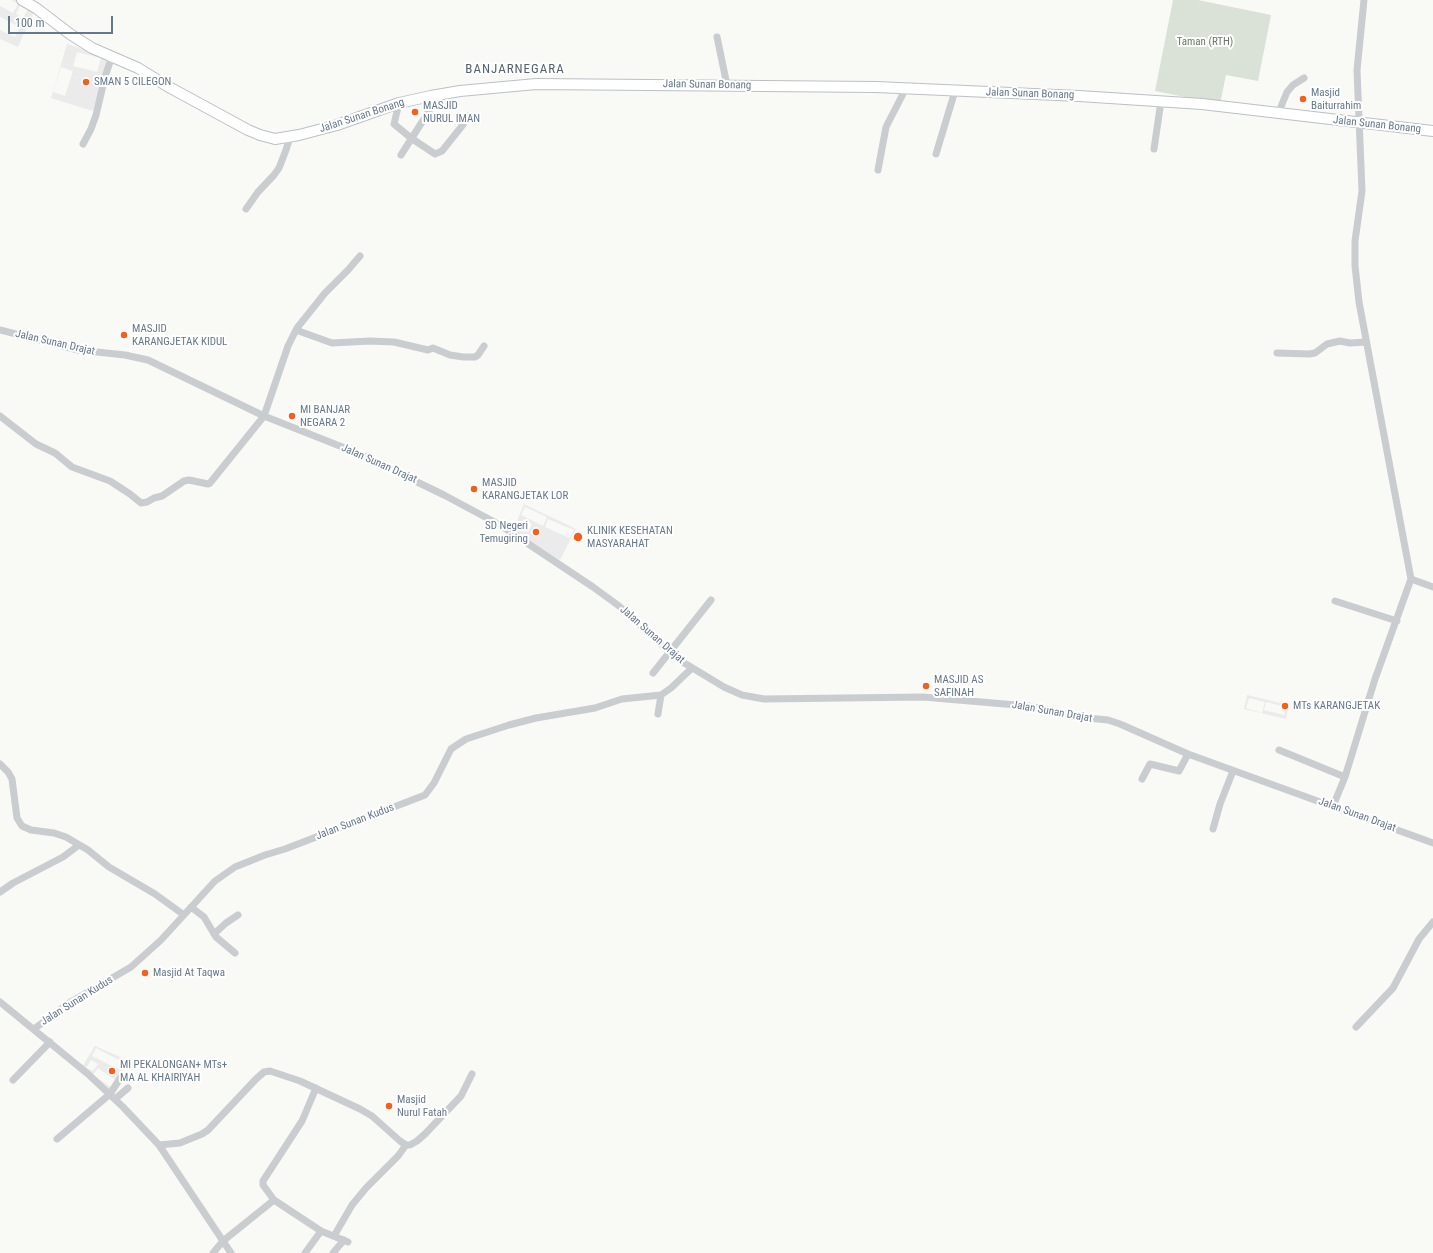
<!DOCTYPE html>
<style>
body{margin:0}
#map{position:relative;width:1433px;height:1253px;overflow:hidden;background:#f9f9f6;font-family:"Roboto Condensed",sans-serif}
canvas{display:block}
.scale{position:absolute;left:8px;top:16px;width:105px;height:18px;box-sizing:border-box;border:2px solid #65778a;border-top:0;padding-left:5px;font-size:12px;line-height:14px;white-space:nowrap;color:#65778a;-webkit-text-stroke:3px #fff;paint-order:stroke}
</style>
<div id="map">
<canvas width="1433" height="1253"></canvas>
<div class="scale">100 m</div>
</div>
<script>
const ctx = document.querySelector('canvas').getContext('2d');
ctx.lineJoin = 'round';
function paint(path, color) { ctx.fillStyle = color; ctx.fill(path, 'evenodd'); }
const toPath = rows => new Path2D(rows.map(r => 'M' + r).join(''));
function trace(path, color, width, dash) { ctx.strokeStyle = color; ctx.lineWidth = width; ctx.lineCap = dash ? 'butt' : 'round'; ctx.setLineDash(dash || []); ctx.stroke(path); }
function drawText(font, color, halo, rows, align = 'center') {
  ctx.font = font + ' "Roboto Condensed",sans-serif'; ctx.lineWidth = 4; ctx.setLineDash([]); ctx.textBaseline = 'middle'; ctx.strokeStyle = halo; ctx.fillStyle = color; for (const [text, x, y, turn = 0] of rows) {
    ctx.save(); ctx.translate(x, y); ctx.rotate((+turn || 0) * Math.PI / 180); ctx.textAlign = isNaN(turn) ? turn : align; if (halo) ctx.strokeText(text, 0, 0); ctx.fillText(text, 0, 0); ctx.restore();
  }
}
paint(toPath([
 [11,0,16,0,35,9,18,47,0,39,0,30,15,37,20,27,0,17,0,6,13,13,18,4],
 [20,5,28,9,23,18,16,14],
 [67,44,109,57,93,111,51,98],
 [77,52,101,58,97,72,73,66],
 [61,67,73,71,65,96,53,92],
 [524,504,576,529,560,560,515,533,520,523,517,521],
 [525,507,547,517,543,526,521,515],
 [524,519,532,524,529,530,521,526],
 [548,519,574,530,570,538,545,527],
 [1247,695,1289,705,1286,719,1244,709],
 [1249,698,1265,702,1262,713,1246,708],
 [1266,702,1286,707,1284,715,1264,710],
 [95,1046,127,1060,114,1094,82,1067],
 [96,1048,123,1062,120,1070,92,1056],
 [91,1060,98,1064,93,1071,86,1068],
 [98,1068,117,1081,112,1088,93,1075]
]), '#eaebea');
paint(toPath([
 [1173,0,1198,0,1271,15,1258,81,1226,75,1220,104,1155,91]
]), '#dae2d7');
const secondary = toPath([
 [22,0,36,8,70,34,92,48,138,68,167,86,248,130,260,135,275,139,299,135,337,125,399,103,431,96,460,91,536,84,876,87,1079,96,1202,104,1433,131]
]);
trace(secondary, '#bbc0c5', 12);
trace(toPath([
 [717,37,727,85],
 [399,103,394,124,411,138,435,154,442,151,462,126,468,116],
 [1278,114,1287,92,1293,85,1304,78],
 [83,144,91,129,96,115,105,77,112,56],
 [1154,149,1161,101],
 [936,154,955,91],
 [401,155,429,111,432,102,431,96],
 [878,170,886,127,906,88],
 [246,209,258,192,274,175,279,168,286,150,290,137],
 [0,330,78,350,125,355,148,360,264,416,355,452,444,495,500,525,593,587,619,606,676,658,724,687,742,695,764,699,923,697,1028,706,1078,717,1108,720,1120,724,1188,754,1433,843],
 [296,330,332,343,370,341,394,342,428,350,433,348,450,355,463,357,475,357,478,355,484,346],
 [1277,353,1309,354,1315,353,1327,344,1340,341,1350,343,1366,342],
 [0,416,36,444,55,453,72,467,110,481,130,494,141,503,147,502,154,498,162,496,184,481,189,480,208,484,210,483,264,416,288,346,297,328,325,293,348,270,360,256],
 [1411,579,1433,587],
 [1335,601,1397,621],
 [653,673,711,600],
 [658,714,661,695],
 [1279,750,1345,777],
 [0,764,8,772,12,779,17,818,22,826,31,830,54,833,66,837,88,850,109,867,155,894,184,915],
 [1142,779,1150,764,1179,771,1188,754],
 [1333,806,1345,777,1375,679,1411,579,1359,302,1355,266,1355,241,1362,191,1357,70,1364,0],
 [1213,829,1220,804,1233,771],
 [0,892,13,883,63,857,79,845],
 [191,907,204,917,216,937,235,953],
 [214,934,226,923,238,915],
 [0,1002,88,1074,123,1107,159,1145,231,1253],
 [1356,1027,1393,988,1419,939,1433,922],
 [34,1029,69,1003,131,967,161,940,215,881,235,867,265,855,285,849,425,795,434,783,451,749,466,739,509,725,536,718,595,708,622,699,661,695,671,688,692,668],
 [13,1080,50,1042],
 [115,1099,128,1088],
 [57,1139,110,1094,121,1077],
 [159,1145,180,1143,202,1134,208,1130,256,1079,264,1072,270,1071,300,1081,360,1109,372,1116,400,1141,406,1145,410,1145,417,1141,425,1134,461,1096,472,1074],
 [274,1200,263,1185,263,1181,302,1121,316,1088],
 [334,1236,352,1205,366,1188,398,1156,406,1145],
 [213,1253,223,1241,274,1200,321,1231,348,1242],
 [305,1253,321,1231],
 [333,1253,344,1240]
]), '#c9cdd0', 7);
trace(secondary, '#fff', 10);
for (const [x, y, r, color] of [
 [86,82,4,"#f4601c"],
 [1303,99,4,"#f4601c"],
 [415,112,4,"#f4601c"],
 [124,335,4,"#f4601c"],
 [292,416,4,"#f4601c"],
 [474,489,4,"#f4601c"],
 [536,532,4,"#f4601c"],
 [578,537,5,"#f4601c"],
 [926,686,4,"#f4601c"],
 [1285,706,4,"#f4601c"],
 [145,973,4,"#f4601c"],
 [112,1071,4,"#f4601c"],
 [389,1106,4,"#f4601c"]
]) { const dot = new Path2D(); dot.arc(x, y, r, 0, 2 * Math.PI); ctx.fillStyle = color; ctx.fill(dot); trace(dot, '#fff', 1.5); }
drawText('11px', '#647b61', '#fff', [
 ["Taman (RTH)",1205,42]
]);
drawText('11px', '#65778a', '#fff', [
 ["SMAN 5 CILEGON",94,82],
 ["Masjid",1311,93],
 ["Baiturrahim",1311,106],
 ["MASJID",423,106],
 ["NURUL IMAN",423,119],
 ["MASJID",132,329],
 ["KARANGJETAK KIDUL",132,342],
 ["MI BANJAR",300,410],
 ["NEGARA 2",300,423],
 ["MASJID",482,483],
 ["KARANGJETAK LOR",482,496],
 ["SD Negeri",528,526,"right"],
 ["Temugiring",528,539,"right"],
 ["KLINIK KESEHATAN",587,531],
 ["MASYARAHAT",587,544],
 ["MASJID AS",934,680],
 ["SAFINAH",934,693],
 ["MTs KARANGJETAK",1293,706],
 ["Masjid At Taqwa",153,973],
 ["MI PEKALONGAN+ MTs+",120,1065],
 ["MA AL KHAIRIYAH",120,1078],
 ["Masjid",397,1100],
 ["Nurul Fatah",397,1113]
], 'left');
drawText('11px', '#65778a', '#fff', [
 ["Jalan Sunan Bonang",707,85,1],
 ["Jalan Sunan Bonang",1030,94,2],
 ["Jalan Sunan Bonang",362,116,-18],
 ["Jalan Sunan Bonang",1377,125,6],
 ["Jalan Sunan Drajat",55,343,13],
 ["Jalan Sunan Drajat",379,464,24],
 ["Jalan Sunan Drajat",652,635,41],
 ["Jalan Sunan Drajat",1052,712,10],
 ["Jalan Sunan Drajat",1357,815,20],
 ["Jalan Sunan Kudus",355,822,-21],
 ["Jalan Sunan Kudus",77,1001,-32]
]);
ctx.letterSpacing = '1px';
drawText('13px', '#54616f', '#fff', [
 ["BANJARNEGARA",515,70]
]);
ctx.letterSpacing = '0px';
</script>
